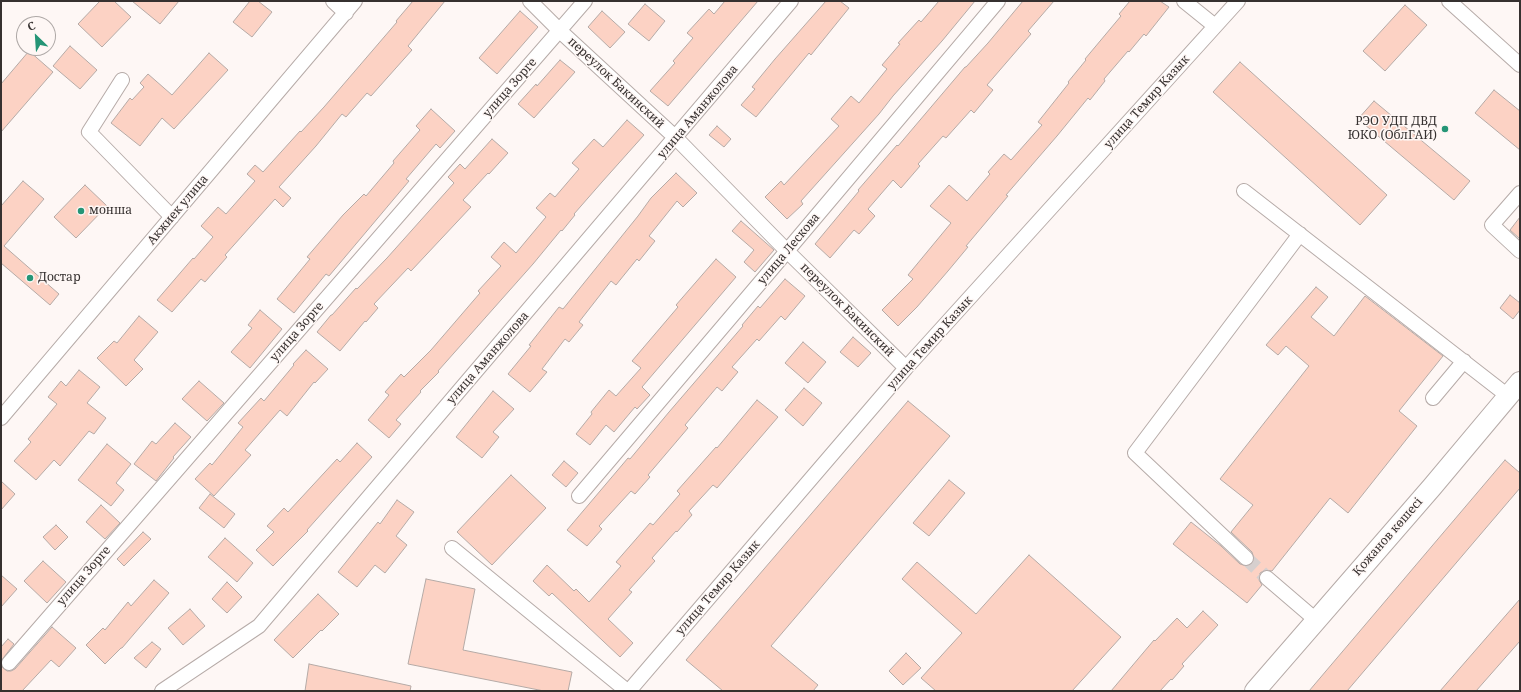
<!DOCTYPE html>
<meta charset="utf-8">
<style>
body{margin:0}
#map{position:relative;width:1521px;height:692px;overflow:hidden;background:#fef7f5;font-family:"Noto Serif",serif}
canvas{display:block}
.frame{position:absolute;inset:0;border:2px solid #363130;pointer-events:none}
.north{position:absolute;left:16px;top:16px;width:40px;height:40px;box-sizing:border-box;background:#fef7f5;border:1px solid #aea8a6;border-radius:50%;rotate:335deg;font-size:11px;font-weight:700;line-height:16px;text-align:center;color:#363130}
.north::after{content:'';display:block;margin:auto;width:14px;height:18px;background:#259576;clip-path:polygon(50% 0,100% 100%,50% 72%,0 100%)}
</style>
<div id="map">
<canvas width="1521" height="692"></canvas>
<div class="frame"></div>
<div class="north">С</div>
</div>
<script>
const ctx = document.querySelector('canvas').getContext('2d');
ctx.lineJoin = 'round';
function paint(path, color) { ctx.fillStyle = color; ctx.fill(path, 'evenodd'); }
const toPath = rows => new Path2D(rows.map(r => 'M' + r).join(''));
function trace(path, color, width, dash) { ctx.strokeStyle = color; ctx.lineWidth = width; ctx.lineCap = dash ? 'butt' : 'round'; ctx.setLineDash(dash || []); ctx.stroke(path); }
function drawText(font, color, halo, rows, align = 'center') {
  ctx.font = font + ' "Noto Serif",serif'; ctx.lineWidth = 3; ctx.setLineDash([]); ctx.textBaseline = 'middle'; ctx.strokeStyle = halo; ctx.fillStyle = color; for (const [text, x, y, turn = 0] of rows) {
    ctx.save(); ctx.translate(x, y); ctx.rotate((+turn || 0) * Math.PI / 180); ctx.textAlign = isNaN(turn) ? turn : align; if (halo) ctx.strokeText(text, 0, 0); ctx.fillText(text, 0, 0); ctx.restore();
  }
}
const building = toPath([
 [100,1,114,1,131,17,102,47,78,24,100,1],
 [132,1,179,1,160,24,132,1],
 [250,1,258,1,272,12,252,37,233,22,250,1],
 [413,1,445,1,408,46,412,50,371,96,367,93,346,117,342,114,316,146,279,187,291,198,283,207,275,199,225,255,227,257,205,282,201,279,172,312,157,300,193,258,194,259,213,237,201,226,218,207,226,214,255,181,247,174,255,165,263,172,300,131,301,132,324,107,397,22,396,21,413,1],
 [725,1,758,1,668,106,650,91,675,63,673,61,693,38,687,33,709,9,714,14,725,1],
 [826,1,840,1,849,8,811,55,809,53,756,117,741,105,755,89,752,87,775,59,826,1],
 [939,1,975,1,942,41,893,96,879,114,801,201,803,204,787,219,765,197,781,181,784,185,839,126,831,119,851,96,859,103,887,69,882,65,900,44,898,43,919,20,921,22,939,1],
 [1023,1,1054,1,1028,31,1031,34,987,85,993,90,974,113,971,110,946,138,943,136,918,164,920,166,901,188,893,180,868,209,875,216,859,234,854,230,830,258,815,244,859,191,858,190,897,145,898,146,965,67,966,67,988,43,1023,1],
 [1130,1,1160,1,1169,7,1146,36,1144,34,1129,52,1128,51,1104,79,1105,81,1090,100,1088,98,1057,136,1006,195,1008,196,966,246,968,247,948,271,917,307,898,326,882,310,913,279,908,275,951,223,930,206,949,185,967,201,990,174,988,172,1004,154,1011,160,1042,125,1038,122,1069,83,1068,82,1086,60,1085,59,1121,16,1119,14,1130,1],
 [645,4,665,21,649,41,628,24,645,4],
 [1405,5,1427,25,1385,71,1363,51,1405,5],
 [520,11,538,27,497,74,479,58,520,11],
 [602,11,625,32,610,48,588,27,602,11],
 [70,46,97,70,80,89,53,66,70,46],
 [29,51,53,72,1,132,1,84,29,51],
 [209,53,228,70,174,129,162,118,140,146,111,123,130,98,132,100,144,87,140,83,148,74,172,95,209,53],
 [560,60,575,72,534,118,518,104,536,84,537,86,560,60],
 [1240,62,1387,195,1360,225,1213,92,1240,62],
 [1494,90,1520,111,1520,150,1475,113,1494,90],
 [1374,101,1470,181,1454,200,1358,119,1374,101],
 [431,109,455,131,440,148,436,144,406,179,409,181,329,276,326,274,294,313,277,299,310,259,307,257,343,215,364,194,366,196,394,163,393,161,420,130,416,126,431,109],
 [627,120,644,135,602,182,574,214,575,215,562,231,561,230,533,264,438,371,439,372,420,391,421,392,396,420,401,424,389,438,368,420,389,395,385,392,401,374,404,377,431,350,480,293,478,291,501,266,491,257,504,242,516,253,546,217,536,208,550,193,555,197,579,169,572,163,594,139,603,147,627,120],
 [717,126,731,139,724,147,709,135,717,126],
 [492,139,508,153,489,174,488,173,463,200,471,207,411,271,408,268,374,304,378,308,366,322,365,321,340,351,317,332,331,315,332,315,356,288,357,289,387,258,454,183,448,177,460,164,465,169,492,139],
 [676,173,697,193,683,207,677,201,649,236,655,241,639,261,637,259,616,285,611,281,579,322,583,325,569,342,565,339,542,369,547,372,530,392,508,374,531,346,529,345,559,307,563,309,638,216,651,198,676,173],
 [23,181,44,199,4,246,59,294,50,305,1,263,1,206,23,181],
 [85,185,107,206,76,238,54,217,85,185],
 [1520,217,1520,239,1510,230,1520,217],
 [741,221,774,250,755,272,744,262,754,250,732,231,741,221],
 [716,259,736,277,642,387,650,395,637,409,635,407,614,432,606,425,590,445,576,434,592,414,591,412,609,390,616,396,641,368,632,361,678,307,676,305,716,259],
 [785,279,805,296,785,320,781,316,759,341,757,339,732,367,738,372,722,391,717,387,685,425,688,428,648,475,650,477,635,494,631,491,599,526,602,529,587,546,567,530,628,458,630,459,669,412,743,326,742,325,758,306,760,308,785,279],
 [1316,287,1328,297,1311,317,1334,336,1365,296,1443,356,1399,411,1417,426,1348,513,1330,498,1272,571,1265,570,1260,573,1259,580,1262,585,1247,603,1173,544,1191,522,1221,546,1240,564,1248,566,1252,564,1254,560,1252,552,1231,532,1253,505,1220,479,1309,366,1286,346,1278,355,1266,345,1316,287],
 [1510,295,1520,303,1520,310,1513,319,1500,308,1510,295],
 [260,310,282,329,250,368,231,352,252,328,248,325,260,310],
 [139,316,158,332,134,360,143,369,126,386,97,358,114,341,117,343,139,316],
 [853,337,871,353,858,367,840,352,853,337],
 [803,342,826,362,808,383,785,363,803,342],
 [306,350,328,369,315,383,314,382,287,416,280,410,245,450,251,455,214,496,195,479,210,463,212,465,243,427,238,423,261,398,264,401,294,365,293,364,306,350],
 [79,370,100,387,87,403,106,418,94,434,89,431,60,466,54,460,36,480,14,461,31,442,28,439,57,404,48,397,61,381,66,386,79,370],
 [199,381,224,403,207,421,182,399,199,381],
 [804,388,822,403,803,426,785,410,804,388],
 [493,391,514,409,493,432,499,437,482,458,456,437,493,391],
 [757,400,778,417,717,488,713,485,689,511,692,515,677,532,676,531,652,558,655,561,629,590,632,592,608,619,633,643,620,657,552,593,549,596,533,581,547,565,574,591,576,589,589,602,621,566,616,562,650,523,653,525,680,494,677,491,716,447,717,448,757,400],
 [908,401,950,436,771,646,818,685,813,691,723,691,686,660,908,401],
 [175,423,191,437,173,457,174,458,156,481,134,464,152,441,156,444,175,423],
 [357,443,372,457,307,530,308,531,273,566,256,550,274,532,267,526,284,508,288,512,337,459,340,462,357,443],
 [107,444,131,464,116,483,124,490,111,506,78,480,107,444],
 [1505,460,1520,473,1520,488,1347,691,1309,691,1505,460],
 [564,461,578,473,566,487,552,475,564,461],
 [511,475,546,508,492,565,457,532,511,475],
 [949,480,965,493,929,536,913,523,949,480],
 [1,481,15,494,1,510,1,481],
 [210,494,235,514,224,528,199,508,210,494],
 [397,500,414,512,396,536,407,545,385,573,375,565,357,587,338,572,378,522,380,524,397,500],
 [101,505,120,523,105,539,86,522,101,505],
 [56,525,68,537,55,550,43,537,56,525],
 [143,532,151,539,124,566,117,559,143,532],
 [225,538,253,563,237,582,208,557,225,538],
 [1029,555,1121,637,1072,691,936,691,921,678,962,633,902,579,917,562,976,614,1029,555],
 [43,561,66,582,47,603,24,581,43,561],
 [1,575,17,589,1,607,1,575],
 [426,579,475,589,463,650,572,672,568,691,544,691,408,664,426,579],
 [154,580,169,593,122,648,121,648,105,664,86,645,103,628,105,630,128,602,131,606,154,580],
 [227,582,242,597,227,613,212,599,227,582],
 [318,594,339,614,322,631,321,630,293,658,274,640,318,594],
 [1520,599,1520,641,1476,691,1440,691,1520,599],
 [190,609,205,626,183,645,168,628,190,609],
 [1203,611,1218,625,1182,664,1184,666,1172,680,1171,679,1160,691,1111,691,1154,640,1155,641,1177,618,1187,628,1203,611],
 [52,627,76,648,59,667,51,660,22,691,1,691,1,666,7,671,11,671,15,669,52,627],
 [8,639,14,644,1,661,1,647,8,639],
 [152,642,161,649,146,668,134,658,152,642],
 [906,653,921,668,903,685,889,671,906,653],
 [309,664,411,686,410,691,305,691,309,664]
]);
paint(building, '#fcd2c4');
trace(building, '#b5aaa6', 1);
trace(toPath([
 [1246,558,1267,578]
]), '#d6cfce', 14, [14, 7]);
const street = toPath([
 [333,1,346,13],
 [530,1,560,31,676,138,787,251,906,368],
 [1184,1,1215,26],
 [1449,1,1520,65],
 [122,80,89,132,172,217],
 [1244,191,1508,396],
 [1520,193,1492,225,1520,251],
 [1433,398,1464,361],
 [1,418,355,1],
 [579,496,787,251,998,1],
 [452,548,627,691],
 [1246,558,1135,453,1300,234],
 [1267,578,1316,620],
 [9,663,585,1],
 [162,691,259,626,791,1],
 [629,691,906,368,1238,1]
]);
const secondary = toPath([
 [1255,691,1432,487,1520,382]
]);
trace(street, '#b6aba8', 16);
trace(secondary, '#b6aba8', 22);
trace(street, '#fff', 14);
trace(secondary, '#fff', 20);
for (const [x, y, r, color] of [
 [1445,129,4,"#259576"],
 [81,211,4,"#259576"],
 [30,278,4,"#259576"]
]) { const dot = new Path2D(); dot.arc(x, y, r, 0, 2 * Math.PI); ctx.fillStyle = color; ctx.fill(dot); trace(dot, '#fef7f5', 1.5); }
drawText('12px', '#363130', '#fef7f5', [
 ["переулок Бакинский",616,83,43],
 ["улица Зорге",510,88,-49],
 ["улица Темир Казык",1147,102,-48],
 ["улица Аманжолова",698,112,-50],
 ["Акжиек улица",178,210,-50],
 ["улица Лескова",789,249,-50],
 ["переулок Бакинский",847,310,45],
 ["улица Зорге",297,332,-49],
 ["улица Темир Казык",930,343,-48],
 ["улица Аманжолова",488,358,-49],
 ["Қожанов көшесі",1388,537,-49],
 ["улица Зорге",84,576,-49],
 ["улица Темир Казык",718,588,-49]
]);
drawText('12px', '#363130', '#fef7f5', [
 ["РЭО УДП ДВД",1437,122,"right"],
 ["ЮКО (ОблГАИ)",1437,136,"right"],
 ["монша",89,211],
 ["Достар",38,278]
], 'left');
</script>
